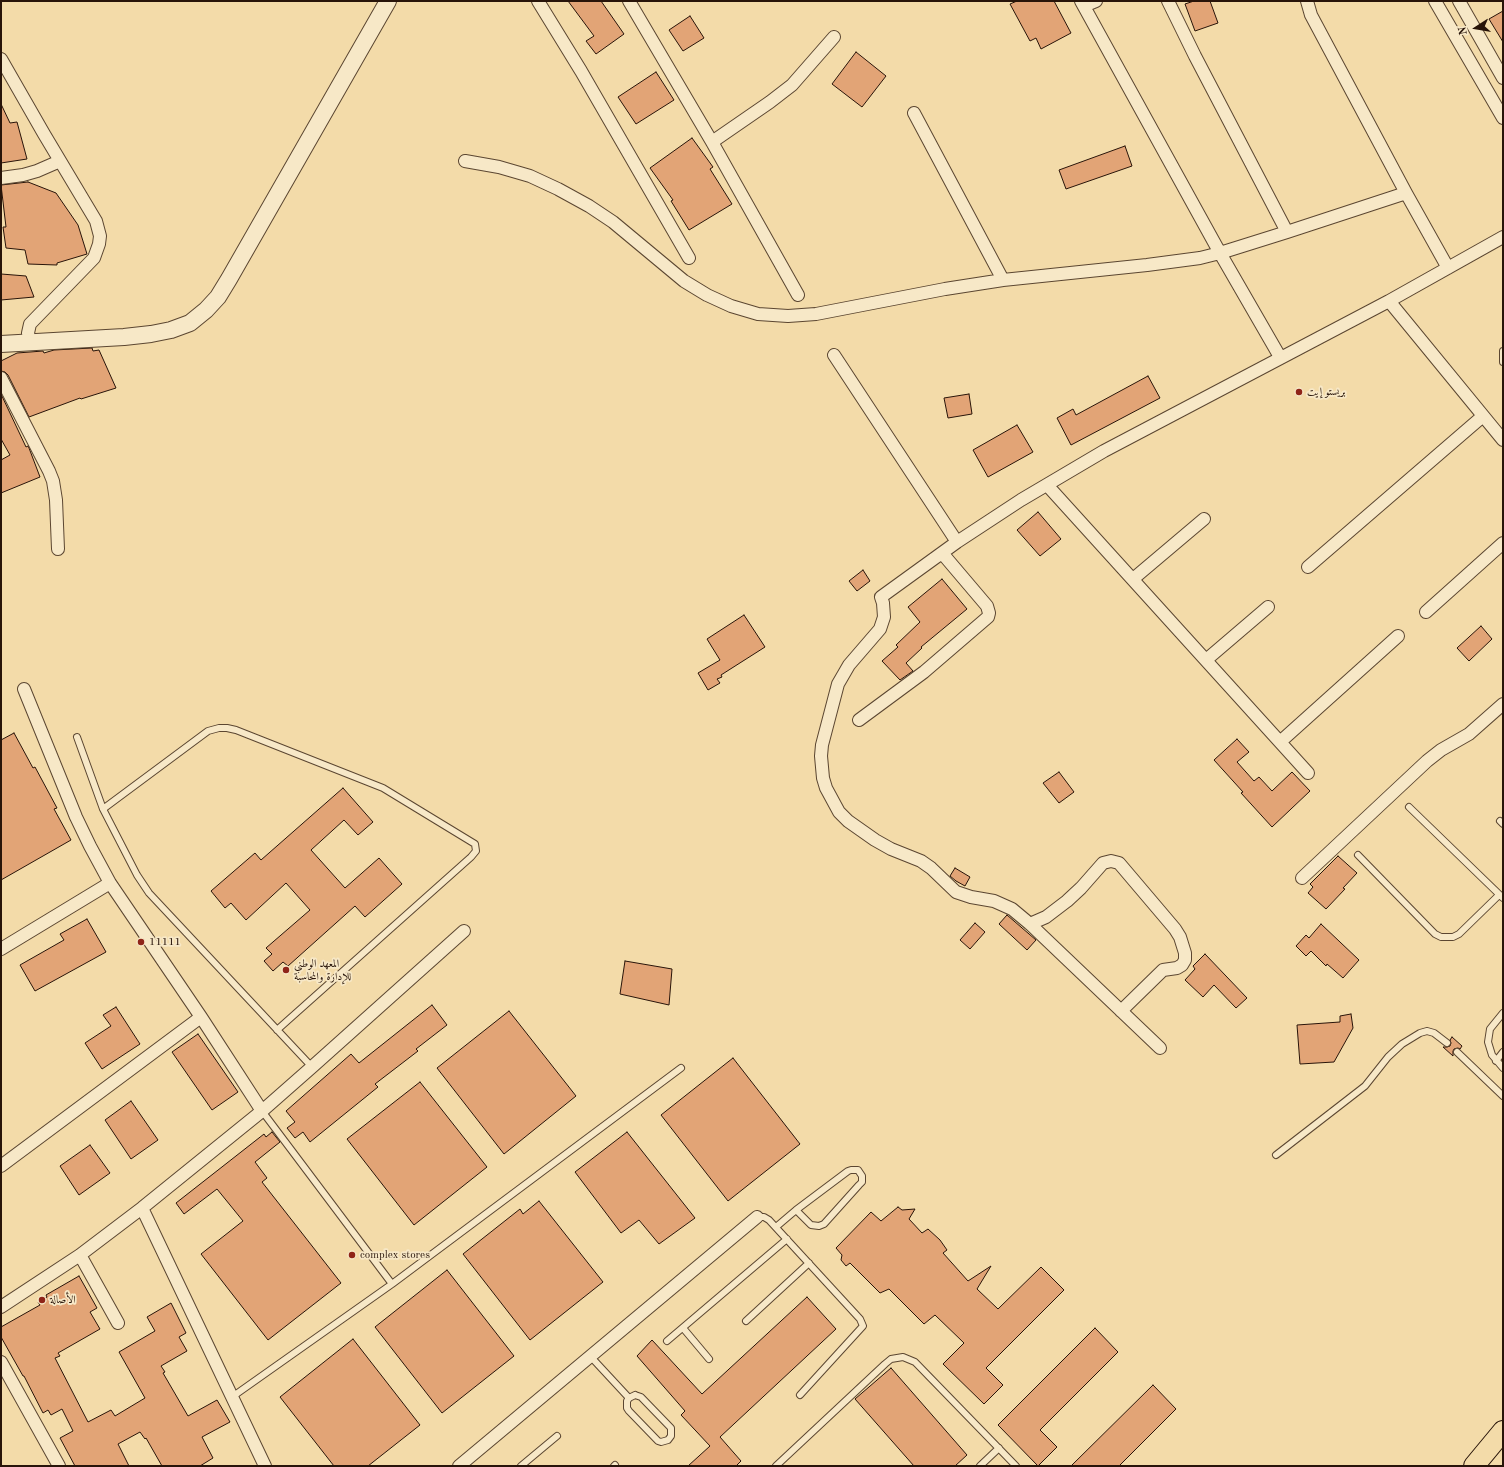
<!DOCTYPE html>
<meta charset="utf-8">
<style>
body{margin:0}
#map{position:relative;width:1504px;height:1467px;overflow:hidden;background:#f3dba9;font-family:"Old Standard TT",serif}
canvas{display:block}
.frame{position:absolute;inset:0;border:2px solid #281409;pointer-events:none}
.north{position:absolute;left:1456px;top:8px;width:40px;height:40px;-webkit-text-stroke:3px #f7e8c7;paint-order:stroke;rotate:258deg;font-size:11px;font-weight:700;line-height:16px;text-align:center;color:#281409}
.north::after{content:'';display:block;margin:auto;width:14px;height:18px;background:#281409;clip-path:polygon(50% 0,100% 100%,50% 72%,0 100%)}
</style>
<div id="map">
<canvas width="1504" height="1467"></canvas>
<div class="frame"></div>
<div class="north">N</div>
</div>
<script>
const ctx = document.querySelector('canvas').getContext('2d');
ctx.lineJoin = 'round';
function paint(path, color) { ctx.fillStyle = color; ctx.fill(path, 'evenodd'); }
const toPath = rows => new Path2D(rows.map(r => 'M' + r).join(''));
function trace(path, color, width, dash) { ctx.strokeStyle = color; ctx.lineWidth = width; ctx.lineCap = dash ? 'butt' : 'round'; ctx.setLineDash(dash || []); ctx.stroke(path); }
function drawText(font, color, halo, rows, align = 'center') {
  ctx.font = font + ' "Old Standard TT",Amiri,serif'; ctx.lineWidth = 3.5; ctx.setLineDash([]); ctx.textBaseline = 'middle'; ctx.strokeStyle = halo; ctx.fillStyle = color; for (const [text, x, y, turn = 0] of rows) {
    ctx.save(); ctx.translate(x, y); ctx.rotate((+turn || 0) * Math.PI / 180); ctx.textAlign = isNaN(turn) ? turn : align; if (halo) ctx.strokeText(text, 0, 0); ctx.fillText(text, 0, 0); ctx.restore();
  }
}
const building = toPath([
 [568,1,601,1,624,34,596,54,586,41,594,36,568,1],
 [1017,1,1054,1,1071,33,1041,49,1036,38,1030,41,1010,4,1017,1],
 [1194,1,1210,1,1218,23,1195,31,1185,4,1194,1],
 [1503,11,1503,42,1489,19,1503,11],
 [690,16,704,38,683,51,669,30,690,16],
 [856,52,886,76,862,107,832,84,856,52],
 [656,72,674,100,636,124,618,97,656,72],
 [1,104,10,123,17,122,27,159,1,163,1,104],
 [692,138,713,167,710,169,732,204,689,230,671,201,673,200,650,168,692,138],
 [1125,146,1132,166,1066,189,1059,170,1125,146],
 [28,182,56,193,78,225,87,254,57,263,57,265,28,264,25,250,6,248,3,227,6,227,1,185,28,182],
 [1,274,26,276,34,297,1,300,1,274],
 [92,348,93,351,99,350,116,388,81,399,80,398,29,417,8,375,5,372,1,371,1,361,17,353,43,351,44,353,54,350,92,348],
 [1148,376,1160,398,1071,445,1057,418,1073,409,1076,415,1148,376],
 [1,394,26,447,28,446,29,448,40,477,1,493,1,460,10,455,1,439,1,394],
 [969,394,972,414,948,418,944,398,969,394],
 [1017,425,1033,452,988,477,973,450,1017,425],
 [1038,512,1061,539,1040,556,1017,530,1038,512],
 [863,570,870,581,857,591,849,581,863,570],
 [942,579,967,609,921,647,922,648,906,663,913,671,900,680,882,661,898,647,896,645,920,622,908,607,942,579],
 [744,615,765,647,721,675,722,677,717,679,720,683,708,690,698,673,720,660,707,639,744,615],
 [1481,626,1492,639,1469,661,1457,648,1481,626],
 [14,733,33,768,35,767,57,808,54,809,71,840,1,880,1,740,14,733],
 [1237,739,1249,752,1237,762,1254,781,1259,777,1272,791,1292,772,1310,791,1272,827,1241,793,1243,792,1214,760,1237,739],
 [1059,772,1074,792,1059,803,1043,783,1059,772],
 [343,788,373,822,358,835,344,820,311,850,345,888,379,858,402,884,365,917,355,906,288,966,283,962,273,971,264,961,272,954,266,948,310,910,286,883,246,920,231,903,225,908,211,891,255,853,261,860,343,788],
 [1338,856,1357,873,1343,888,1345,889,1326,909,1308,893,1313,887,1310,884,1338,856],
 [955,868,970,877,965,886,956,881,950,876,955,868],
 [1007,915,1036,940,1027,950,999,924,1007,915],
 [87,919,106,952,35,991,20,965,64,940,60,934,87,919],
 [975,923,985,932,970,949,960,940,975,923],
 [1321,924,1359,960,1343,978,1327,964,1326,966,1311,951,1306,956,1296,946,1306,935,1309,938,1321,924],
 [1205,954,1247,998,1236,1008,1214,985,1203,997,1185,980,1195,969,1193,966,1205,954],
 [625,961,672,969,669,1005,620,994,625,961],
 [432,1005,447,1025,416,1049,418,1051,375,1084,378,1087,310,1142,303,1132,295,1138,287,1128,295,1122,286,1111,351,1054,359,1063,432,1005],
 [116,1007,140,1044,102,1069,85,1043,111,1026,103,1015,116,1007],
 [509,1011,576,1096,504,1154,437,1068,509,1011],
 [1351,1014,1353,1028,1334,1062,1300,1064,1297,1025,1340,1022,1340,1016,1351,1014],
 [198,1034,238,1092,212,1110,172,1052,198,1034],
 [1452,1037,1462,1046,1460,1049,1458,1048,1454,1049,1453,1051,1453,1056,1443,1047,1447,1047,1450,1046,1451,1043,1450,1040,1452,1037],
 [733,1058,800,1144,728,1201,661,1115,733,1058],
 [420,1082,487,1167,414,1225,347,1139,420,1082],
 [131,1101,158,1140,131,1159,105,1120,131,1101],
 [272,1132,280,1142,255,1162,267,1178,262,1182,341,1283,268,1340,201,1254,243,1221,217,1189,184,1214,176,1203,264,1134,266,1137,272,1132],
 [627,1132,695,1218,659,1244,639,1220,621,1233,575,1172,627,1132],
 [90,1145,110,1173,79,1195,60,1166,90,1145],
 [539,1201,603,1282,530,1340,463,1254,520,1209,523,1214,539,1201],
 [898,1207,902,1210,915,1209,909,1219,922,1233,928,1229,940,1240,947,1250,943,1253,968,1281,991,1266,977,1289,998,1309,1041,1267,1064,1290,986,1368,1003,1385,984,1404,943,1364,964,1343,935,1315,924,1324,889,1289,880,1293,850,1263,846,1266,841,1260,842,1255,836,1248,871,1212,881,1221,898,1207],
 [447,1270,514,1356,442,1413,375,1327,447,1270],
 [79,1276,97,1308,90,1312,100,1329,58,1353,60,1356,55,1358,88,1422,111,1410,115,1416,145,1398,119,1352,155,1331,147,1317,171,1303,186,1333,179,1337,187,1351,161,1366,165,1372,163,1373,188,1416,217,1400,230,1422,202,1437,213,1458,200,1466,162,1466,146,1438,145,1439,140,1432,118,1444,129,1466,75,1466,60,1438,73,1431,62,1409,51,1415,48,1410,43,1413,24,1376,23,1376,1,1337,1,1327,40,1305,38,1302,47,1297,46,1295,79,1276],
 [807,1297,836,1329,720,1437,741,1461,736,1466,688,1466,710,1446,681,1415,685,1411,637,1356,652,1340,702,1394,807,1297],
 [1095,1328,1118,1352,1040,1430,1057,1447,1038,1466,998,1425,1095,1328],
 [353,1339,420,1425,368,1466,334,1466,280,1397,353,1339],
 [891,1368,967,1455,955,1466,914,1466,855,1399,891,1368],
 [1153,1385,1176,1409,1119,1466,1071,1466,1153,1385]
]);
paint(building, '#e2a476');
trace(building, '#281409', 1);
const service = toPath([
 [1503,351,1503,362],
 [77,737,103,809,137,875,149,893,312,1067],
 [1409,807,1503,898],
 [103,809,208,731,219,728,227,728,236,730,383,788,475,844,476,851,471,857,277,1030],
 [1500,821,1503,824],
 [1358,855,1435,934,1441,937,1453,937,1459,934,1499,895],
 [1503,1013,1490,1029,1488,1042,1492,1055,1503,1068],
 [1457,1052,1503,1096],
 [1496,1061,1503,1052],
 [262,1111,392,1284],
 [1276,1155,1365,1086,1388,1057,1402,1044,1420,1033,1427,1031,1434,1033,1447,1043],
 [757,1217,764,1217,769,1220,860,1319,863,1326,800,1395],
 [776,1227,796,1210,848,1171,851,1170,858,1170,862,1176,862,1182,859,1185,824,1224,819,1226,811,1225,796,1210],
 [746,1321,809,1263],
 [683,1328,709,1359],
 [667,1341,787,1239],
 [591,1357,629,1398],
 [635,1395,641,1397,671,1428,671,1436,668,1440,661,1442,658,1441,629,1411,627,1408,627,1401,629,1398,635,1395],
 [232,1397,392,1284,681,1068],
 [521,1466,557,1436],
 [614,1466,615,1465],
 [776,1466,885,1364,891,1359,903,1357,915,1362,1016,1466],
 [980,1466,999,1448]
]);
const minor = toPath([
 [538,1,581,71,689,258],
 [629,1,712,142,798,295],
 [1081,1,1220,253,1280,357],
 [1168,1,1195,56,1287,232],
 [1307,1,1311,15,1406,193,1448,268],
 [1435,1,1503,118],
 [1459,1,1503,78],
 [1084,6,1096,1],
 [1,59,44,134,96,221,100,236,99,244,94,258,30,324,28,333,30,342],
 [914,113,1003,280],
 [712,142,770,102,792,85,834,37],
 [465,161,499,167,530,176,558,189,589,206,613,222,684,281,707,295,731,306,758,314,788,316,816,314,945,289,1003,280,1147,265,1200,258,1220,253,1287,232,1406,193],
 [1,178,23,175,37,171,60,161],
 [1389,301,1503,440],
 [834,355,957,542],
 [1,378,49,471,53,481,56,500,58,549],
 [1047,485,1308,773],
 [1308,567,1483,416],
 [1133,579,1204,519],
 [1426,612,1503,543],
 [1206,660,1268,607],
 [24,689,76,817,90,846,110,883,201,1017,262,1111],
 [859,720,924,672,988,617,989,613,987,606,942,553],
 [1280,742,1398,636],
 [1302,878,1427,761,1441,750,1469,734,1503,704],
 [1030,924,1046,917,1067,901,1081,888,1103,863,1111,861,1119,863,1175,929,1180,937,1185,953,1185,960,1182,965,1177,968,1163,970,1121,1011],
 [1,949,110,883],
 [1160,1048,1030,924,1012,909,994,901,971,897,956,892,931,868,921,861,891,849,875,840,848,821,839,812,826,788,823,778,821,756,822,745,838,684,849,665,880,629,884,617,883,603,881,597,957,542,1021,500,1104,451,1389,301,1503,237],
 [1,1166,201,1017],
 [142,1208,265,1466],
 [80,1255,118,1323],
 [1,1307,80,1255,142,1208,262,1111,312,1067,464,931],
 [1,1362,59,1466],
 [459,1466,757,1217]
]);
const tertiary = toPath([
 [1,344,124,337,151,334,171,330,190,323,206,310,218,297,229,279,388,1]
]);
const primary = toPath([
 [1474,1466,1503,1431]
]);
trace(service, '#5b4631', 8);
trace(minor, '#5b4631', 14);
trace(tertiary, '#5b4631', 18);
trace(primary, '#281409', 22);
trace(service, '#f7e8c7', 6);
trace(minor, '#f7e8c7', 12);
trace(tertiary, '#f7e8c7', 16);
trace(primary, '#f3dba9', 20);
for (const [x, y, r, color] of [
 [1299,392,4,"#8f2418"],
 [141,942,4,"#8f2418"],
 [286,970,4,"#8f2418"],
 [352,1255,4,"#8f2418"],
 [42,1300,4,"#8f2418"]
]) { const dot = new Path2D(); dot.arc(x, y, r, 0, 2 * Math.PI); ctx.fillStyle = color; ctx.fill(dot); trace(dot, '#f7e8c7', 1.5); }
drawText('11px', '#281409', '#f7e8c7', [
 ["بريستو إيت",1307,392],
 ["11111",149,942],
 ["المعهد الوطني",294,964],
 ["للإدارة والمحاسبة",294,977],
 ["complex stores",360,1255],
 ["الأصالة",50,1300]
], 'left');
</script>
